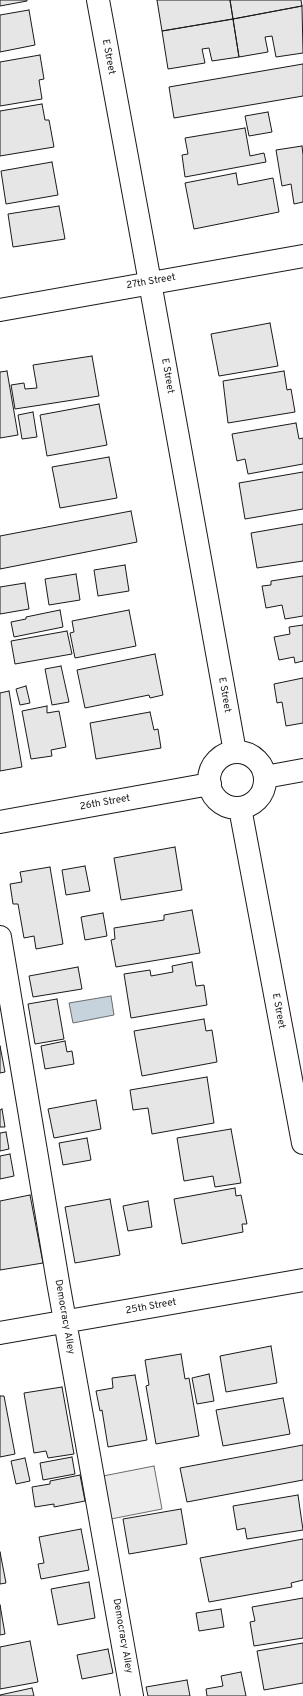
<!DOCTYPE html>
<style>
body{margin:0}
canvas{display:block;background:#fff}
</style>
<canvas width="303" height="1696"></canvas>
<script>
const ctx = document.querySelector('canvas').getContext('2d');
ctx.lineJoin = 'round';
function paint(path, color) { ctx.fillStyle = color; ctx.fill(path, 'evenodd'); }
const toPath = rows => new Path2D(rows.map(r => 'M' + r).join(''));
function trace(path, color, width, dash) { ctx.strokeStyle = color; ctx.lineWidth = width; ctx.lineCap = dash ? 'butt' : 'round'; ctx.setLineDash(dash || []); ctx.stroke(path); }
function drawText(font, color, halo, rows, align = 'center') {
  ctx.font = font + ' Overpass,sans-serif'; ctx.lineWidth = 3; ctx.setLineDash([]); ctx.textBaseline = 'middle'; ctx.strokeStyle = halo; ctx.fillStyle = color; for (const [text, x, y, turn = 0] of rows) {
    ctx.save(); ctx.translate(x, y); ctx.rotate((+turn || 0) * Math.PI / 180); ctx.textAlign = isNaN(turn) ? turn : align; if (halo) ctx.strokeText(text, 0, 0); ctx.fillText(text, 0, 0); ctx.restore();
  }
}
const parking = toPath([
 [154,1466,162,1509,111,1519,103,1476,154,1466]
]);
paint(parking, '#ededed');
trace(parking, '#6a6a6a', 1);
const water = toPath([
 [111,996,114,1015,73,1023,69,1003,111,996]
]);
paint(water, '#c6d2dc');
trace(water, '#6a6a6a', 1);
const building = toPath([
 [0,0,27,0,27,1,0,6,0,0],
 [157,0,230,0,233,19,162,31,157,0],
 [230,0,301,0,302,6,233,19,230,0],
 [302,6,303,53,276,57,272,36,265,37,268,52,239,57,233,19,302,6],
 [29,10,35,45,0,52,0,15,29,10],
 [233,19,239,57,212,61,209,48,202,49,205,63,168,69,162,31,233,19],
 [40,55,44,79,39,80,42,99,0,106,0,62,40,55],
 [303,64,303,96,174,118,169,87,303,64],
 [42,104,45,120,49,120,54,147,0,156,0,111,42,104],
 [268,112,272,132,249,136,245,116,268,112],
 [245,128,250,156,264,153,266,162,185,177,182,155,188,154,185,138,245,128],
 [302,146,303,155,303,202,294,204,291,184,282,186,276,150,302,146],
 [52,162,58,195,6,204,1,171,52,162],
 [236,173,238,185,273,178,279,212,194,229,185,183,236,173],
 [59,206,65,239,13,247,8,214,59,206],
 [270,323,278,366,219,376,211,334,270,323],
 [92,356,99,396,15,409,11,385,24,383,25,389,37,388,33,365,92,356],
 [7,371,18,435,0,438,0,372,7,371],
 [284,371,287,390,291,389,295,412,228,423,223,381,284,371],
 [99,404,107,445,47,456,40,415,99,404],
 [33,412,37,437,22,439,18,415,33,412],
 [296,423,299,439,303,438,303,464,248,474,245,459,237,461,232,434,296,423],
 [109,457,117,498,60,508,52,467,109,457],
 [303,472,303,509,245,519,239,483,303,472],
 [131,511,137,542,0,569,0,536,131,511],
 [303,524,303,561,257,568,251,533,303,524],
 [125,565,129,591,98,596,94,570,125,565],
 [76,574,80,600,49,605,45,579,76,574],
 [303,576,303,616,285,619,282,605,266,608,262,586,271,585,271,581,303,576],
 [25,583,29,609,0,614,0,587,25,583],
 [60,610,63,627,14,637,11,622,26,619,26,617,60,610],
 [129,610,136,646,75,658,70,633,74,632,72,621,129,610],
 [303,625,303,661,295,663,294,657,279,660,274,637,290,634,289,627,303,625],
 [67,631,72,654,15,664,11,641,67,631],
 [155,654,163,695,150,698,149,695,85,708,77,670,155,654],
 [61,666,69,702,52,705,45,669,61,666],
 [303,678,303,723,286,726,282,702,277,703,274,684,303,678],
 [26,686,30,703,20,705,16,689,26,686],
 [9,691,22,767,0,771,0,693,9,691],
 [47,706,47,713,59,711,66,747,51,750,52,756,31,759,22,711,47,706],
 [150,712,154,730,158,729,161,748,96,759,90,723,150,712],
 [175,847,182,890,121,900,114,858,175,847],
 [85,866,90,891,66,895,62,870,85,866],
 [50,867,63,944,36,949,34,936,24,938,18,904,13,904,10,884,22,882,20,872,50,867],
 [192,910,200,953,116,967,111,940,115,939,114,928,164,920,164,915,192,910],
 [103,913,107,936,85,940,81,917,103,913],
 [192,962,196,986,204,985,207,1005,131,1018,124,974,150,970,151,976,173,972,172,966,192,962],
 [78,967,82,989,33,997,29,976,78,967],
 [57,999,64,1039,35,1044,28,1004,57,999],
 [204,1019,206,1031,212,1030,217,1062,142,1076,134,1031,204,1019],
 [65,1041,67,1052,72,1051,74,1064,45,1069,41,1046,65,1041],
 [0,1046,5,1072,0,1073,0,1046],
 [207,1077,214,1123,152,1134,148,1108,133,1110,130,1090,207,1077],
 [96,1100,101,1129,54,1138,48,1109,96,1100],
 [2,1109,5,1127,0,1127,0,1110,2,1109],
 [231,1129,241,1183,215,1187,213,1176,184,1181,177,1138,231,1129],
 [6,1132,9,1149,0,1151,0,1133,6,1132],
 [87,1138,91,1160,63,1165,59,1143,87,1138],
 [10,1154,14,1176,0,1179,0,1156,10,1154],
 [235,1188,236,1196,241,1195,247,1224,242,1224,243,1232,182,1244,174,1199,235,1188],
 [30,1195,43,1263,0,1270,0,1201,30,1195],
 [110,1199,120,1255,75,1263,65,1207,110,1199],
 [148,1201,152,1227,128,1231,123,1206,148,1201],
 [271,1346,277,1383,226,1392,220,1356,271,1346],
 [181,1354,185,1379,189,1378,199,1436,156,1444,146,1386,149,1385,145,1360,181,1354],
 [209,1374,214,1401,197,1404,192,1378,209,1374],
 [135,1375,147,1440,108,1447,102,1410,100,1411,96,1391,113,1388,112,1378,135,1375],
 [62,1387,74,1454,48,1458,46,1451,34,1453,24,1393,62,1387],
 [0,1396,4,1396,15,1454,0,1457,0,1396],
 [283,1398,290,1434,223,1446,216,1410,283,1398],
 [303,1445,303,1480,187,1502,180,1468,303,1445],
 [72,1457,75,1474,43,1480,40,1463,72,1457],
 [25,1458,30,1481,16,1484,11,1461,25,1458],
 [80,1475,85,1501,54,1507,54,1504,35,1507,32,1487,50,1484,50,1481,80,1475],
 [298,1495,303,1530,247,1539,245,1528,237,1530,233,1506,298,1495],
 [181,1509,187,1544,129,1554,123,1519,181,1509],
 [81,1529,89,1570,41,1579,38,1564,44,1563,39,1537,81,1529],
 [303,1539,303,1580,291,1583,292,1587,209,1602,200,1558,303,1539],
 [0,1552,6,1583,0,1584,0,1552],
 [89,1582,95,1618,58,1625,51,1589,89,1582],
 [303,1598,303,1638,254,1646,250,1622,255,1621,252,1607,303,1598],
 [0,1605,5,1634,0,1635,0,1605],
 [221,1609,224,1627,199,1631,196,1613,221,1609],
 [30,1641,38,1682,0,1689,0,1647,30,1641],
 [303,1643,303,1683,264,1690,257,1651,303,1643],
 [108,1649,113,1673,82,1679,77,1655,108,1649],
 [241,1672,246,1696,207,1696,206,1689,223,1686,221,1676,241,1672],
 [187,1680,190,1696,148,1696,146,1687,187,1680],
 [32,1688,34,1696,0,1696,0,1695,32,1688]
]);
paint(building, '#e6e6e6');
trace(building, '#1a1a1a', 1);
const minor = toPath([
 [98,0,143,244,235,752],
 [0,310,303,256],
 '209 780a28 28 0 1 1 56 0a28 28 0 1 1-56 0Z',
 [265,777,303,770],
 [240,808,303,1143],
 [0,822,210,784],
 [0,937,58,1282,132,1696],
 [0,1333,303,1280]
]);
trace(minor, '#1a1a1a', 24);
trace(minor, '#fff', 22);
drawText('10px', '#1a1a1a', '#fff', [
 ["E Street",108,57,79],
 ["27th Street",151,282,-10],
 ["E Street",167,376,80],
 ["E Street",224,695,80],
 ["26th Street",105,803,-10],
 ["E Street",278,1011,79],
 ["25th Street",151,1307,-10],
 ["Democracy Alley",64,1317,80],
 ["Democracy Alley",122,1636,80]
]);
</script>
